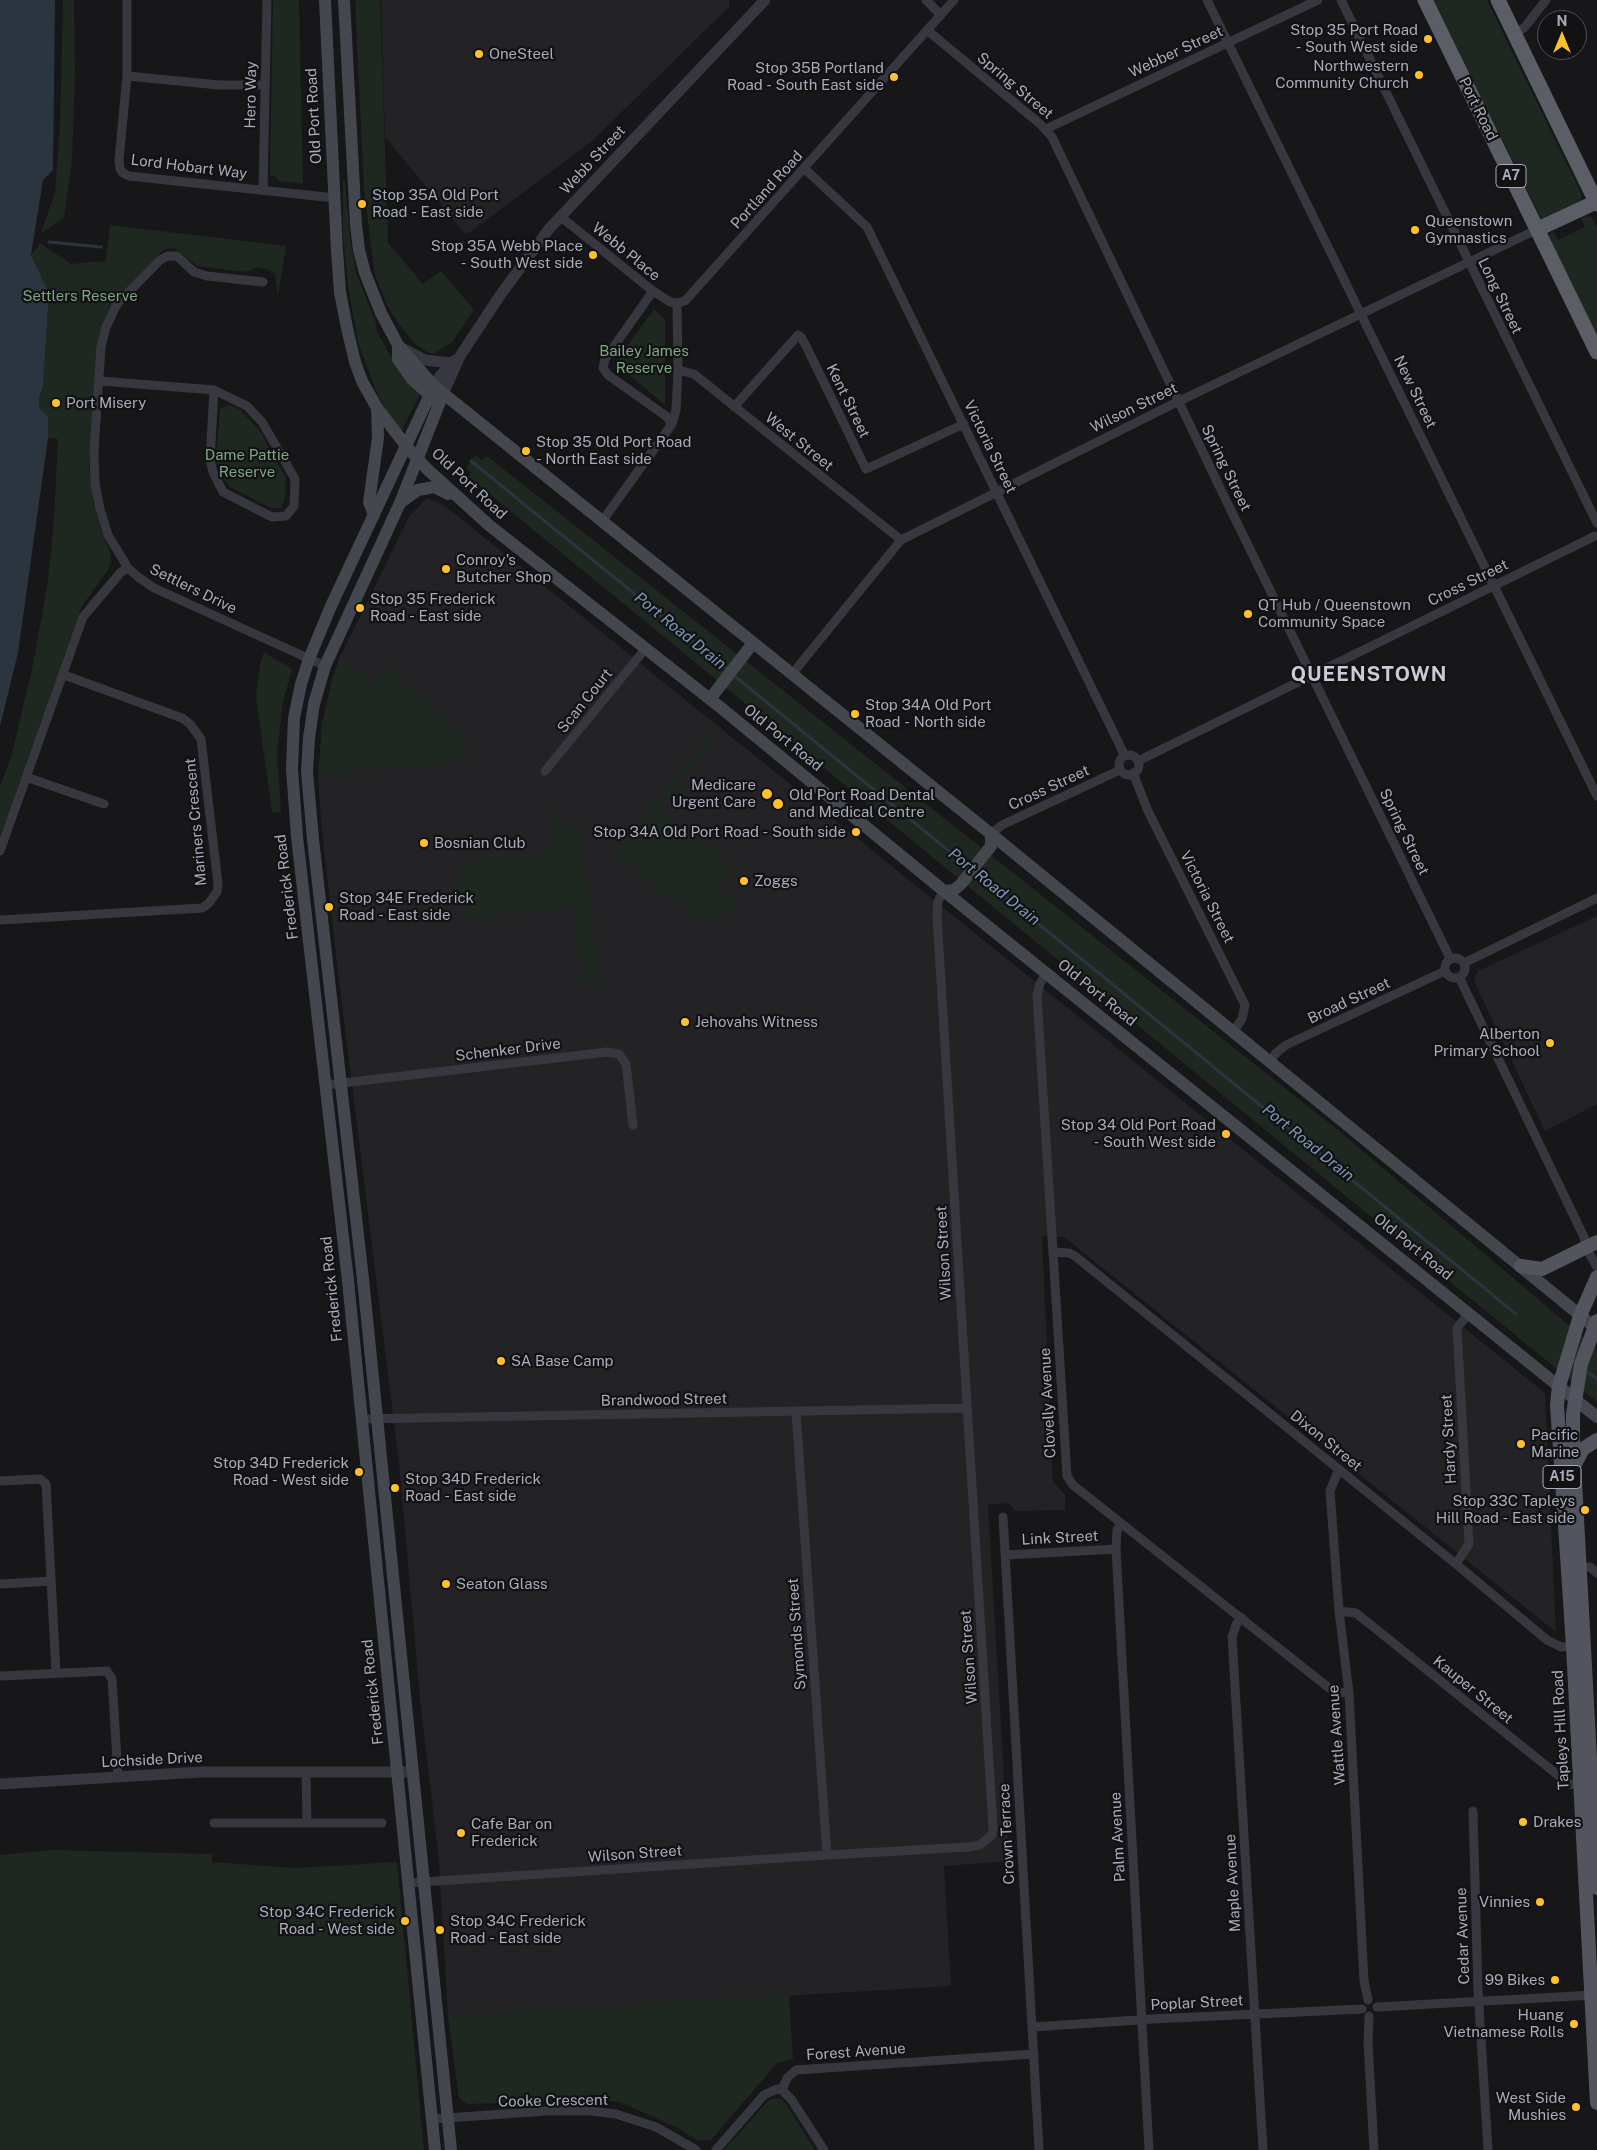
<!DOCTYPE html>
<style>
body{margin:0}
#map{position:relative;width:1597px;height:2150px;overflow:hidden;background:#171719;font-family:"Public Sans",sans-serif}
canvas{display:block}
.north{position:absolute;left:1537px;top:10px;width:50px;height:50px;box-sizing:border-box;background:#121214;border:1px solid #4e5056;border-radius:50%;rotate:0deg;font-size:14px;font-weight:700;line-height:20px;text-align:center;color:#a8acba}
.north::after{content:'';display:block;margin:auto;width:18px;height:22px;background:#ffc129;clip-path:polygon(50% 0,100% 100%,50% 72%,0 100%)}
</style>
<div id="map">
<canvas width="1597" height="2150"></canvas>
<div class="north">N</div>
</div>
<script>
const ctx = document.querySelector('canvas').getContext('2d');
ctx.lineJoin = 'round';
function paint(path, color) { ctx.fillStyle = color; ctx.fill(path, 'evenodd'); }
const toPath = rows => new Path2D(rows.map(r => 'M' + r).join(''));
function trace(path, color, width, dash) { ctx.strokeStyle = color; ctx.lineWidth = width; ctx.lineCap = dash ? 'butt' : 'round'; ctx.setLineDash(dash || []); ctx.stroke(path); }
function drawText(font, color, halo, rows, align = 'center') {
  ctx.font = font + ' "Public Sans",sans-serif'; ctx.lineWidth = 4.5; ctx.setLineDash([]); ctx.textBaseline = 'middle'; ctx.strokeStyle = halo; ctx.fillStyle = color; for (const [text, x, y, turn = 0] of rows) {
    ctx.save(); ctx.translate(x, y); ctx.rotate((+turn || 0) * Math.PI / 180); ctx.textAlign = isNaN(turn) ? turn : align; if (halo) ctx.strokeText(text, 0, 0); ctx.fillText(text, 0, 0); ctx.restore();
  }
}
paint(toPath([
 [381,0,729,0,729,7,592,141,466,235,385,137],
 [427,498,444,505,1545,1393,1556,1632,1064,1237,1042,1236,1053,1482,1065,1494,1065,1510,1015,1511,1009,1503,988,1505,1009,1861,944,1866,951,1986,448,2016,439,1861,421,1709,399,1463,337,964,321,822,318,775,322,724,332,680,340,657,410,515],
 [1597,916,1597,1104,1545,1131,1474,981,1478,971]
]), '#232326');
paint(toPath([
 [63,0,74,0,75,72,72,160,64,218,41,233,55,193,60,127],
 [273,0,299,0,303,184,279,181,275,176,270,175],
 [355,0,380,0,388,243,423,284,441,271,474,310,451,343,433,354,427,352,413,342,396,320,387,305,375,275,364,190],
 [1433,0,1487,0,1581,193,1581,201,1543,220,1541,218],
 [343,181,345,181,350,237,356,273,375,320,377,332,391,357,420,395,401,431,386,411,376,391,358,342,348,286,343,233],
 [1591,216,1597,228,1597,339,1548,237,1553,231,1558,240,1585,227,1581,218],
 [110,225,286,246,278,295,275,274,270,270,258,267,246,272,197,266,175,248,163,250,118,297,108,312,98,340,89,465,93,500,101,531,110,551,111,561,108,570,82,606,0,837,0,787,11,757,32,670,48,580,54,520,58,439,48,438,48,427,39,409,39,398,43,386,49,293,31,255,40,243,71,264,106,261],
 [654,309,665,319,665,405,615,363],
 [230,405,240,410,260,431,286,478,285,498,281,508,271,508,230,487,221,475,216,461,220,409],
 [475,455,481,460,487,456,1339,1131,1597,1349,1597,1402,469,477,471,472,466,468],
 [264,652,292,669,283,702,277,753,281,813,272,812,256,697,260,665],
 [340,657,370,685,385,669,467,735,464,761,319,774,322,724,332,680],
 [715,728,719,732,661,810,736,870,717,883,736,908,727,915,696,919,614,852],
 [551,809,581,832,600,983,583,984,575,906,462,918,458,874,466,862,555,851],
 [51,1850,212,1854,212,1862,295,1868,397,1862,424,2150,0,2150,0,1855],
 [789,1995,793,2059,777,2063,711,2140,698,2141,680,2129,620,2102,602,2100,467,2104,459,2098,448,2016],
 [776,2098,782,2099,786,2104,815,2150,724,2150,769,2100]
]), '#1e2820');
paint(toPath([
 [0,0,55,0,55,3,53,170,43,180,31,255,49,293,43,386,39,398,39,409,48,416,48,438,18,653,0,726]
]), '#2b353f');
trace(toPath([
 [49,242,101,247],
 [471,461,728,670],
 [732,674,970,868],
 [975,872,1516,1314],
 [1589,1373,1597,1379]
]), '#2b353f', 3);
trace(toPath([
 [127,0,127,76,119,160,120,169,123,173,129,176,335,198],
 [926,0,941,15],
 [1207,0,1597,796],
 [1341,0,1597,523],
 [927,30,1039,123,1052,137,1222,492,1450,958],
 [1514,33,1524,28,1546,0],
 [127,76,219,85,265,85],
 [1046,129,1318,0],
 [805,169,867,227,1125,756],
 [263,190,267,0],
 [561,217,653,291,670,302,677,303],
 [263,282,207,276,194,272,177,256,168,256,160,260,117,304,106,327,101,347,94,450,95,484,100,509,108,535,128,568,138,577,154,588,325,666],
 [653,291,605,359,603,368,608,375,666,416,672,424],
 [678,370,694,374,901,540],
 [100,381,214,390,247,406,262,422,295,479,294,506,286,516,272,517,223,492,213,472,210,460,214,390],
 [734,407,798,335,801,337,806,346,866,469,964,424],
 [603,520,672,424,676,410,678,370,677,303,685,301,954,0],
 [792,674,901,540,1171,405,1538,229],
 '1119 765a10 10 0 1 1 20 0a10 10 0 1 1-20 0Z',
 [1138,761,1595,536],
 [545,771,646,648],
 [1133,773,1148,811,1245,1005,1242,1019,1233,1032],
 [26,777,104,804],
 [991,834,1002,825,1120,770],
 [0,851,83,617,121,572,128,568],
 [0,920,202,908,208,904,217,892,218,884,201,739,190,724,182,718,64,675],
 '1445 968a10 10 0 1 1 20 0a10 10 0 1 1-20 0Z',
 [1464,963,1597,898],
 [1047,973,1040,983,1037,996,1067,1476,1073,1485,1329,1688,1338,1692,1349,1693],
 [1459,977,1584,1237,1586,1248,1597,1267],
 [1270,1062,1275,1054,1286,1045,1445,971],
 [326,1085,607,1052,619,1054,626,1064,633,1125],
 [1053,1252,1069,1253,1075,1256,1456,1564,1547,1640,1561,1647,1578,1646],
 [796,1412,827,1855],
 [362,1419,967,1408],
 [1339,1469,1330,1491,1339,1611,1349,1693,1364,1981,1368,2000],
 [0,1481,40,1479,46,1484,56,1673],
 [1003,1517,1039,2150],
 [1122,1524,1117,1530,1116,1549,1149,2150],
 [1006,1555,1116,1549],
 [1456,1564,1469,1544,1457,1328,1469,1313],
 [1574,1567,1590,1567,1597,1573],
 [0,1584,51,1581],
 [1339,1611,1356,1613,1569,1784,1583,1786],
 [1241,1617,1236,1625,1232,1637,1263,2150],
 [0,1676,107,1671,112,1679,118,1776],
 [306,1772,307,1823,382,1823],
 [1473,1811,1478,1991,1488,2150],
 [214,1823,307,1823],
 [408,1883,827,1855,969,1847,980,1845,992,1835,993,1827,937,916,938,901,944,891],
 [1377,2007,1594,1995],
 [1369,2016,1368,2043,1374,2150],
 [1033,2027,1153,2019,1362,2009],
 [782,2090,791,2099,824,2150],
 [433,2119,546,2111,590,2111,616,2114,656,2127,696,2150],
 [716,2150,764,2095,777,2089,782,2090,787,2078,796,2070,1034,2054]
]), '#37383f', 9);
trace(toPath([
 [404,349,425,360,451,363],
 [434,386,440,376,455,360],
 [443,394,460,356,501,294,549,229,765,0],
 [0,1784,201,1772,413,1772]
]), '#37383f', 11);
trace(toPath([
 [325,0,337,251,340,292,347,328,355,362,362,381,377,408,407,447,427,469,490,526,720,707,944,891,1597,1417],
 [344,0,356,225,359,250,365,273,381,313,398,345,434,386,991,834,1597,1329],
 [398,345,398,359,412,379,436,401],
 [434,386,331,606,309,659,301,684,294,718,292,769,297,837,348,1281,435,2150],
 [443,394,400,503,325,666,314,704,309,738,307,772,313,839,363,1279,451,2150],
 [401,502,418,490,434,487,448,494],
 [374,515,369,502,378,438,377,408],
 [710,699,753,643],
 [944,891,954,890,961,884,991,846,991,834]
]), '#45474f', 12);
trace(toPath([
 [1521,1266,1542,1269,1597,1242],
 [1597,1277,1580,1316,1559,1386,1557,1405,1573,1646,1597,2103],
 [1597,1321,1581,1364,1573,1414,1573,1445,1597,1888],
 [1574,1466,1583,1449,1597,1440]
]), '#53555e', 14);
trace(toPath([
 [1425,0,1597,352],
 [1498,0,1597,204],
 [1538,229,1596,202]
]), '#5b5e67', 15);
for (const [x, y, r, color] of [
 [1428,39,5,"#ffc129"],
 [479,54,5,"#ffc129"],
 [1419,75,5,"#ffc129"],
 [894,77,5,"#ffc129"],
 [362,204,5,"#ffc129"],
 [1415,230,5,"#ffc129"],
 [593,255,5,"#ffc129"],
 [56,403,5,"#ffc129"],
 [526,451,5,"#ffc129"],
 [446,569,5,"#ffc129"],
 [360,608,5,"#ffc129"],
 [1248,614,5,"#ffc129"],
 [855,714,5,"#ffc129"],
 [767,794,6,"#ffc129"],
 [778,804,6,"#ffc129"],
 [856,832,5,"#ffc129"],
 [424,843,5,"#ffc129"],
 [744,881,5,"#ffc129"],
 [329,907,5,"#ffc129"],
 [685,1022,5,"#ffc129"],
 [1550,1043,5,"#ffc129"],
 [1226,1134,5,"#ffc129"],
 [501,1361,5,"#ffc129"],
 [1521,1444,5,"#ffc129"],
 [359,1472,5,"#ffc129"],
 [395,1488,5,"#ffc129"],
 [1585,1510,5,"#ffc129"],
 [446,1584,5,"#ffc129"],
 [1523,1822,5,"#ffc129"],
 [461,1833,5,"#ffc129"],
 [1540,1902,5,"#ffc129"],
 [405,1921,5,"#ffc129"],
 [440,1930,5,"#ffc129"],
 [1555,1980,5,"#ffc129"],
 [1574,2024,5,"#ffc129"],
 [1576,2107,5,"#ffc129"]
]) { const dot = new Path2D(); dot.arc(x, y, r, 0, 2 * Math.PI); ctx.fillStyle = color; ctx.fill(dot); trace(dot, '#121214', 2); }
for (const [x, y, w] of [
 [1511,176,30],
 [1562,1477,38]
]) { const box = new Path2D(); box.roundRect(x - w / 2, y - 11.5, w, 23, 4); ctx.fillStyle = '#121214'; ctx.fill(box); trace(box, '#a8acba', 1); }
drawText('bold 14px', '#a8acba', null, [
 ["A7",1511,176],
 ["A15",1562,1477]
]);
drawText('15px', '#a8acba', '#121214', [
 ["Stop 35 Port Road",1418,30,"right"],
 ["- South West side",1418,47,"right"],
 ["OneSteel",489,54],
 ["Northwestern",1409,66,"right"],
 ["Community Church",1409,83,"right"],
 ["Stop 35B Portland",884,68,"right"],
 ["Road - South East side",884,85,"right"],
 ["Stop 35A Old Port",372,195],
 ["Road - East side",372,212],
 ["Queenstown",1425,221],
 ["Gymnastics",1425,238],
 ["Stop 35A Webb Place",583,246,"right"],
 ["- South West side",583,263,"right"],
 ["Port Misery",66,403],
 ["Stop 35 Old Port Road",536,442],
 ["- North East side",536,459],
 ["Conroy's",456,560],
 ["Butcher Shop",456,577],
 ["Stop 35 Frederick",370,599],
 ["Road - East side",370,616],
 ["QT Hub / Queenstown",1258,605],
 ["Community Space",1258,622],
 ["Stop 34A Old Port",865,705],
 ["Road - North side",865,722],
 ["Medicare",756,785,"right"],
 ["Urgent Care",756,802,"right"],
 ["Old Port Road Dental",789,795],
 ["and Medical Centre",789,812],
 ["Stop 34A Old Port Road - South side",846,832,"right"],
 ["Bosnian Club",434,843],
 ["Zoggs",754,881],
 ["Stop 34E Frederick",339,898],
 ["Road - East side",339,915],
 ["Jehovahs Witness",695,1022],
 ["Alberton",1540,1034,"right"],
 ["Primary School",1540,1051,"right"],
 ["Stop 34 Old Port Road",1216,1125,"right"],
 ["- South West side",1216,1142,"right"],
 ["SA Base Camp",511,1361],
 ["Pacific",1531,1435],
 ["Marine",1531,1452],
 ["Stop 34D Frederick",349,1463,"right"],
 ["Road - West side",349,1480,"right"],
 ["Stop 34D Frederick",405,1479],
 ["Road - East side",405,1496],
 ["Stop 33C Tapleys",1575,1501,"right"],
 ["Hill Road - East side",1575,1518,"right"],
 ["Seaton Glass",456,1584],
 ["Drakes",1533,1822],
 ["Cafe Bar on",471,1824],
 ["Frederick",471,1841],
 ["Vinnies",1530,1902,"right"],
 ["Stop 34C Frederick",395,1912,"right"],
 ["Road - West side",395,1929,"right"],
 ["Stop 34C Frederick",450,1921],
 ["Road - East side",450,1938],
 ["99 Bikes",1545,1980,"right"],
 ["Huang",1564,2015,"right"],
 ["Vietnamese Rolls",1564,2032,"right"],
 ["West Side",1566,2098,"right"],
 ["Mushies",1566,2115,"right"]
], 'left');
drawText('15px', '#a8acba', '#121214', [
 ["Webber Street",1176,52,-25],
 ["Spring Street",1015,86,40],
 ["Hero Way",251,95,-89],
 ["Port Road",1478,109,64],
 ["Old Port Road",314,116,-93],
 ["Webb Street",593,160,-47],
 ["Lord Hobart Way",189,167,7],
 ["Portland Road",767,190,-48],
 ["Webb Place",626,252,39],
 ["Long Street",1500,296,64],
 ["New Street",1415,392,64],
 ["Kent Street",848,401,64],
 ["Wilson Street",1134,408,-26],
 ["West Street",799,442,39],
 ["Victoria Street",990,447,64],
 ["Spring Street",1226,468,64],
 ["Old Port Road",469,484,43],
 ["Cross Street",1468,583,-26],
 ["Settlers Drive",193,589,26],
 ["Scan Court",585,701,-51],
 ["Old Port Road",783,738,39],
 ["Cross Street",1049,788,-25],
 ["Mariners Crescent",196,822,-95],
 ["Spring Street",1404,832,64],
 ["Frederick Road",287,887,-97],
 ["Victoria Street",1207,897,63],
 ["Old Port Road",1097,993,39],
 ["Broad Street",1349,1001,-25],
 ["Schenker Drive",508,1050,-7],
 ["Old Port Road",1413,1247,39],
 ["Wilson Street",944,1253,-93],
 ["Frederick Road",332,1289,-96],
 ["Brandwood Street",664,1400,-1],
 ["Clovelly Avenue",1048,1403,-93],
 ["Hardy Street",1449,1439,-93],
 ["Dixon Street",1326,1441,39],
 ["Link Street",1060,1538,-3],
 ["Symonds Street",797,1634,-94],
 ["Wilson Street",969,1657,-94],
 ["Kauper Street",1473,1690,39],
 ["Frederick Road",373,1692,-96],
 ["Tapleys Hill Road",1561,1730,-93],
 ["Wattle Avenue",1337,1735,-94],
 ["Lochside Drive",152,1760,-3],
 ["Crown Terrace",1007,1834,-93],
 ["Palm Avenue",1118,1837,-93],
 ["Wilson Street",635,1854,-4],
 ["Maple Avenue",1233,1883,-93],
 ["Cedar Avenue",1463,1936,-92],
 ["Poplar Street",1197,2003,-3],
 ["Forest Avenue",856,2052,-4],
 ["Cooke Crescent",553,2101,-1]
]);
drawText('15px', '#7da781', '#121214', [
 ["Settlers Reserve",80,296],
 ["Bailey James",644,351],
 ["Reserve",644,368],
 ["Dame Pattie",247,455],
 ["Reserve",247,472]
]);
drawText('italic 16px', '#7b99b8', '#121214', [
 ["Port Road Drain",680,631,39],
 ["Port Road Drain",994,887,39],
 ["Port Road Drain",1308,1143,39]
]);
ctx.letterSpacing = '1px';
drawText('bold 20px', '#c9ccd6', '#121214', [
 ["QUEENSTOWN",1369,675]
]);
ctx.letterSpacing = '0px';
</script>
